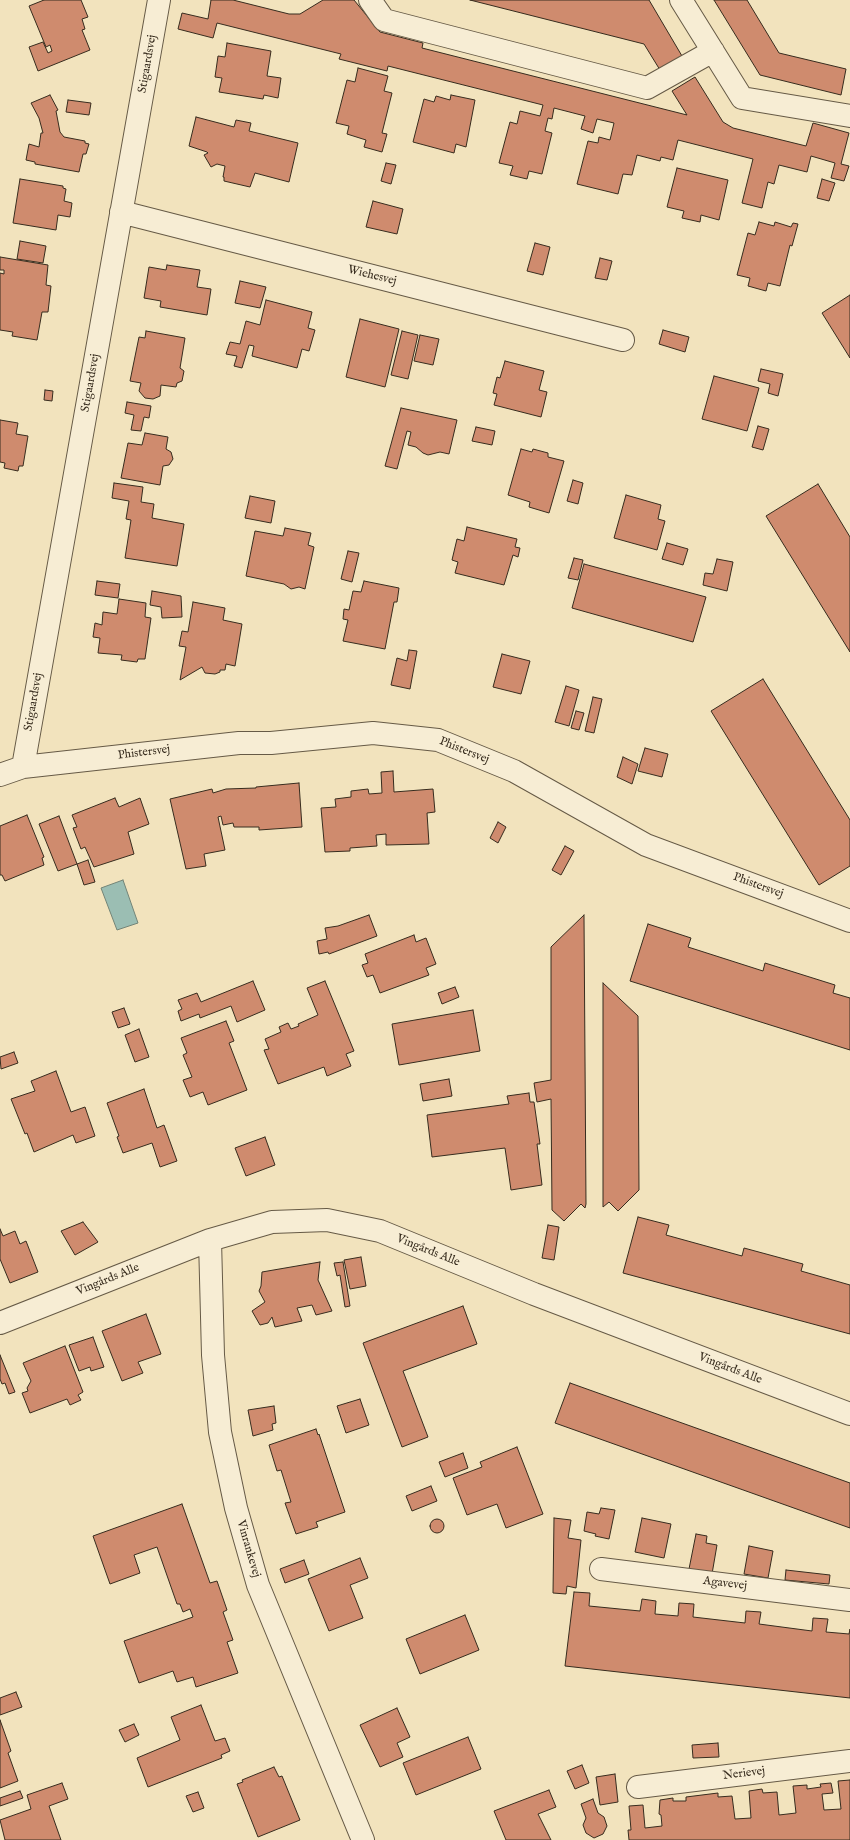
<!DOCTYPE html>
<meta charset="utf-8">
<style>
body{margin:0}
canvas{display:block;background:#f2e3bd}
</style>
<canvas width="850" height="1840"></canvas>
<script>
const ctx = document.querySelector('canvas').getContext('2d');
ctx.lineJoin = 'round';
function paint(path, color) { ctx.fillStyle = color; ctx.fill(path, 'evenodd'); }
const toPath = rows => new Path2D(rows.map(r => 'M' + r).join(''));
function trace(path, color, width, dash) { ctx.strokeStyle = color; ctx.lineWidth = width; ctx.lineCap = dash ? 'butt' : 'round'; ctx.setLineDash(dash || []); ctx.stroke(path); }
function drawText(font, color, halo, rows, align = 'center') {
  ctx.font = font + ' "IM FELL English",serif'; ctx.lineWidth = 3; ctx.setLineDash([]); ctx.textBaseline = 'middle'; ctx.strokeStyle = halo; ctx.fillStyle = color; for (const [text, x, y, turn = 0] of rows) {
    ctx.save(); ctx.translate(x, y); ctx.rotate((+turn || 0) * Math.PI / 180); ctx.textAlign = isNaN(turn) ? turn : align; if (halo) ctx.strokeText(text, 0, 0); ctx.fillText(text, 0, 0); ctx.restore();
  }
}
const water = toPath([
 [123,880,138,923,117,930,101,888,123,880]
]);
paint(water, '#9bbeb3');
trace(water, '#738477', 1);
const building = toPath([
 [44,0,81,0,88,17,82,19,85,29,82,30,90,50,38,71,29,47,43,42,48,53,52,51,50,45,46,47,29,6,44,0],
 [211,0,233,0,289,14,300,14,323,0,354,0,380,32,423,43,422,48,687,115,672,91,695,77,723,122,733,128,806,146,813,123,849,133,841,164,849,166,844,181,831,178,835,163,811,156,807,172,779,165,774,184,768,182,762,208,742,203,753,159,678,140,673,160,661,157,660,161,637,155,632,175,623,174,618,194,577,184,588,141,598,143,599,137,610,140,614,123,597,119,593,133,581,129,585,116,554,108,552,119,548,118,545,131,552,133,542,174,529,171,527,179,510,175,513,166,499,163,510,122,517,124,520,111,540,116,543,105,388,66,387,71,339,59,341,54,217,23,213,38,178,29,182,13,208,19,211,0],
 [470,0,649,0,682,56,660,70,644,44,470,0],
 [714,0,747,0,779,53,846,69,841,95,760,75,714,0],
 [227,43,271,51,267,76,281,78,278,98,264,95,263,99,219,92,222,78,215,77,218,56,225,57,227,43],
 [358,68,388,76,384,91,392,93,382,133,387,134,382,152,364,147,366,140,347,134,349,126,336,123,347,80,355,82,358,68],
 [50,95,58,110,56,111,60,132,64,137,85,141,85,143,89,144,86,154,83,154,79,172,35,164,35,162,26,160,29,144,39,147,41,133,43,133,39,118,31,103,50,95],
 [451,95,475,100,466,147,456,144,454,153,413,142,424,99,434,102,436,96,450,100,451,95],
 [68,100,91,103,89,115,66,112,68,100],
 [196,117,234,127,236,120,251,123,249,131,298,143,289,182,255,173,250,187,224,181,224,177,223,177,225,166,217,164,211,167,204,155,208,153,207,152,189,146,196,117],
 [386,163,396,165,391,184,381,181,386,163],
 [677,168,728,180,719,220,701,215,700,222,682,218,684,211,667,207,677,168],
 [20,179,63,186,63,188,66,189,64,201,72,203,70,217,58,215,56,230,13,223,20,179],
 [822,179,835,183,829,201,817,198,822,179],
 [373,201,403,209,397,234,366,227,373,201],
 [759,222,774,226,775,222,791,227,793,223,798,224,792,246,790,245,780,286,768,283,766,291,748,286,750,278,737,275,748,233,755,235,759,222],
 [20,241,46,246,43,263,17,259,20,241],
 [535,243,550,247,543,275,527,271,535,243],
 [0,257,48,265,46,285,51,286,48,312,42,312,37,340,12,336,13,332,0,330,0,273,4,274,4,270,0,270,0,257],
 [600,258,612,261,607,280,595,278,600,258],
 [167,265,200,270,197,287,211,289,207,315,160,307,161,301,144,298,149,267,166,270,167,265],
 [240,281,266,287,260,308,235,303,240,281],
 [850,295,850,358,822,313,850,295],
 [266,300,312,312,308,328,315,330,309,351,302,349,297,368,252,356,254,346,249,345,242,368,234,366,237,356,226,354,230,342,240,344,246,321,260,325,266,300],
 [360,319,399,329,385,387,346,377,360,319],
 [663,330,689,337,685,352,659,344,663,330],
 [146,331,185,338,180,368,184,371,182,381,177,383,176,387,161,385,160,396,153,399,145,398,139,391,141,383,130,381,139,337,145,338,146,331],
 [402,331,418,335,408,379,391,375,402,331],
 [420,335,439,339,433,365,414,361,420,335],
 [505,361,544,371,539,390,547,392,541,417,494,405,497,394,493,393,497,377,500,378,505,361],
 [761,369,783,374,778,396,768,393,770,384,758,381,761,369],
 [714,376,759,388,747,431,702,419,714,376],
 [45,390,53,391,52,401,44,400,45,390],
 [127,402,151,406,149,418,144,417,141,431,131,430,134,415,125,413,127,402],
 [401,408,457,420,449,454,440,452,428,455,423,453,416,447,408,445,411,432,407,431,397,469,385,466,401,408],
 [0,420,18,423,16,434,28,436,23,466,19,466,18,471,4,468,5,463,0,462,0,420],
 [758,426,769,429,763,450,752,447,758,426],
 [476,427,495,431,492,445,472,441,476,427],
 [145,433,168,437,166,449,171,452,173,459,169,465,163,466,160,485,121,478,128,443,142,445,145,433],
 [521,449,532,452,533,449,548,453,548,457,564,461,549,513,529,507,530,502,508,495,521,449],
 [573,480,583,483,578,504,567,501,573,480],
 [114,483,143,487,141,502,154,504,152,518,184,524,177,566,125,558,131,520,126,519,129,501,112,498,114,483],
 [818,484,850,537,850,652,766,516,818,484],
 [626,495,661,505,658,519,665,521,657,550,614,538,626,495],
 [250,496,275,501,271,523,245,518,250,496],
 [467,527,517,539,515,547,520,548,518,557,513,555,504,585,455,573,458,562,452,560,457,539,464,541,467,527],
 [285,528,311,533,308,545,314,547,305,589,299,587,291,589,284,584,246,576,255,531,283,536,285,528],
 [667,543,688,549,683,565,662,559,667,543],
 [348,551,359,553,352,582,341,579,348,551],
 [574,558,583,560,578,580,568,578,574,558],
 [717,559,733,562,727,591,703,585,705,573,713,574,717,559],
 [584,564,706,597,693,642,572,608,584,564],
 [97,581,120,584,118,598,95,595,97,581],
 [364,581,399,588,397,602,394,602,385,649,343,641,348,620,343,619,344,609,349,610,353,591,361,592,364,581],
 [152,591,181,596,182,617,162,618,161,607,150,605,152,591],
 [119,599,146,603,145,617,151,618,145,659,138,659,137,662,121,660,122,655,98,653,100,638,93,637,95,623,102,625,103,612,117,614,119,599],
 [193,602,225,608,223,620,242,624,235,666,226,664,225,670,220,670,220,672,215,674,205,673,202,667,180,680,186,647,179,646,182,631,188,632,193,602],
 [409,650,417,651,410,689,391,685,397,658,407,661,409,650],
 [502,654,530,661,521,694,493,687,502,654],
 [763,679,850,820,850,866,819,885,711,711,763,679],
 [566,686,579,690,569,726,555,722,566,686],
 [593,697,602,699,594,733,585,731,593,697],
 [576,711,584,713,579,730,571,728,576,711],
 [645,748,668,754,662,777,638,771,645,748],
 [623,757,638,764,632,784,617,777,623,757],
 [393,771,394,792,433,789,435,812,427,813,429,844,386,845,386,834,376,835,377,846,350,848,350,851,325,852,321,808,336,807,335,799,351,797,351,791,368,789,369,794,382,793,381,772,393,771],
 [299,783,302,827,259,830,259,827,234,827,233,823,223,825,221,816,218,817,225,850,204,854,206,866,186,869,170,799,212,789,213,793,226,789,256,788,256,787,299,783],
 [115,798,119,807,140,798,149,824,128,832,134,854,94,867,85,847,81,849,73,828,77,827,72,815,115,798],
 [27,815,44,857,42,858,44,865,5,881,2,875,0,875,0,826,27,815],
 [59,816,77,864,58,871,39,824,59,816],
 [498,822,506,827,498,843,490,838,498,822],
 [565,846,574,851,561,875,552,870,565,846],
 [88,860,95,882,84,885,77,864,88,860],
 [369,915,377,936,329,954,328,952,319,954,317,941,327,939,325,928,338,926,369,915],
 [584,915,586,1204,585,1208,581,1204,564,1221,552,1210,551,1099,537,1102,534,1083,551,1080,551,947,584,915],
 [648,924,691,938,688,947,763,971,765,963,835,985,833,993,850,998,850,1050,630,981,648,924],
 [414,935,416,942,426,938,436,964,426,968,429,975,380,993,373,975,367,977,362,965,368,963,365,954,414,935],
 [253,981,265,1010,237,1022,231,1006,200,1018,199,1014,181,1021,178,1011,182,1009,178,1000,197,993,201,1002,253,981],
 [325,981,354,1051,346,1054,351,1066,327,1076,324,1067,278,1084,264,1050,269,1049,265,1039,281,1032,279,1027,288,1023,291,1029,299,1026,298,1024,318,1015,307,988,325,981],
 [603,983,638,1016,639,1190,618,1211,609,1202,603,1207,603,983],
 [455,987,459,997,442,1004,438,993,455,987],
 [124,1008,130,1024,118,1028,112,1012,124,1008],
 [473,1010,480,1051,399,1065,392,1024,473,1010],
 [226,1021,234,1041,229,1043,247,1090,208,1105,203,1092,190,1097,183,1080,192,1077,183,1055,187,1053,181,1038,226,1021],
 [139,1029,149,1057,135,1062,125,1035,139,1029],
 [14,1052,18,1063,1,1069,0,1057,14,1052],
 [56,1071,71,1112,85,1107,95,1136,76,1143,73,1135,34,1152,27,1133,25,1134,11,1099,35,1091,31,1081,56,1071],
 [449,1079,452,1096,423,1101,420,1084,449,1079],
 [144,1089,157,1128,164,1125,177,1161,160,1167,152,1143,123,1153,117,1137,119,1136,107,1103,144,1089],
 [529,1093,530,1102,534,1102,540,1144,537,1144,542,1185,511,1190,505,1148,432,1157,427,1115,509,1104,507,1096,529,1093],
 [265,1137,275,1165,246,1176,235,1148,265,1137],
 [638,1217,669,1225,666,1235,742,1256,744,1248,803,1264,801,1271,850,1285,850,1334,623,1273,638,1217],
 [83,1222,98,1242,75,1255,61,1231,83,1222],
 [548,1225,559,1227,554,1260,542,1258,548,1225],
 [0,1229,3,1236,15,1231,20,1244,26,1241,38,1272,10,1283,0,1259,0,1229],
 [361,1257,366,1286,350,1289,344,1260,361,1257],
 [320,1262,318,1280,332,1311,316,1315,312,1305,297,1308,302,1321,275,1327,272,1317,268,1323,260,1325,252,1311,265,1302,259,1291,261,1286,262,1272,320,1262],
 [343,1262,350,1306,345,1307,340,1275,337,1276,334,1263,343,1262],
 [463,1306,477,1344,403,1371,428,1437,402,1447,363,1343,463,1306],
 [146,1314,161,1354,138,1362,143,1373,122,1381,102,1331,146,1314],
 [93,1337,104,1367,91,1371,90,1367,79,1371,69,1345,93,1337],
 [65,1346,83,1392,78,1395,81,1400,70,1405,67,1399,30,1413,22,1393,28,1391,27,1388,31,1381,23,1363,65,1346],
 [0,1355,15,1392,9,1394,5,1383,2,1384,0,1379,0,1355],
 [570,1383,850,1483,850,1528,555,1423,570,1383],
 [360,1399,369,1425,346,1433,337,1406,360,1399],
 [274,1406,276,1423,272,1424,273,1430,253,1436,248,1410,274,1406],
 [316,1429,318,1435,319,1434,345,1512,316,1522,318,1527,296,1534,285,1503,291,1502,281,1470,277,1471,269,1445,316,1429],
 [517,1447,543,1514,506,1528,497,1504,467,1515,453,1478,482,1467,480,1462,517,1447],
 [463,1453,468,1468,445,1477,439,1462,463,1453],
 [431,1486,437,1501,412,1511,406,1496,431,1486],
 [182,1504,210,1583,217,1581,227,1610,223,1612,233,1640,227,1642,238,1673,196,1687,193,1677,177,1682,173,1671,139,1683,124,1641,193,1617,190,1609,183,1612,180,1604,177,1604,157,1547,134,1555,140,1573,110,1584,93,1536,182,1504],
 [601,1508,615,1510,609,1539,595,1536,596,1534,584,1531,587,1512,599,1514,601,1508],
 [554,1518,571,1520,568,1538,581,1540,576,1588,567,1586,566,1594,553,1593,554,1518],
 [642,1518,671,1524,664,1558,635,1552,642,1518],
 '430 1526a7 7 0 1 1 14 0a7 7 0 1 1-14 0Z',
 [696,1534,707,1536,706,1543,717,1545,712,1574,689,1569,696,1534],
 [749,1546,773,1551,768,1578,744,1574,749,1546],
 [360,1558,368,1578,350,1585,363,1618,329,1631,308,1579,360,1558],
 [304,1560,309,1574,285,1583,280,1569,304,1560],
 [786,1570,830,1575,829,1584,785,1580,786,1570],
 [574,1592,590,1593,589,1606,640,1611,642,1599,656,1601,655,1614,678,1616,679,1603,694,1604,693,1617,745,1623,746,1611,761,1612,759,1624,812,1631,813,1618,828,1619,826,1632,849,1634,850,1629,850,1698,565,1666,574,1592],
 [465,1615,479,1650,420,1674,406,1639,465,1615],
 [16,1692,22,1707,0,1715,0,1698,16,1692],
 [201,1705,215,1741,225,1738,230,1751,221,1755,222,1758,148,1787,137,1758,180,1740,171,1717,201,1705],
 [397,1708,410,1737,397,1743,403,1757,380,1767,360,1725,397,1708],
 [0,1720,11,1751,8,1753,18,1781,0,1788,0,1720],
 [134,1724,139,1735,125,1742,119,1730,134,1724],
 [468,1737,481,1769,416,1795,403,1763,468,1737],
 [718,1743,719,1757,693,1758,692,1745,718,1743],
 [582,1765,589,1783,575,1789,567,1771,582,1765],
 [274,1767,279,1777,282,1776,300,1820,258,1837,237,1784,243,1782,242,1780,274,1767],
 [615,1774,618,1802,600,1805,596,1777,615,1774],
 [850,1780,850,1840,629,1840,628,1830,631,1830,629,1806,643,1805,645,1828,662,1826,661,1815,659,1814,660,1800,673,1798,673,1801,686,1801,686,1797,718,1793,718,1797,732,1796,735,1819,751,1818,749,1791,762,1789,763,1793,777,1792,779,1815,796,1813,793,1786,807,1785,807,1789,821,1787,820,1784,831,1783,833,1793,822,1794,824,1810,841,1809,838,1781,850,1780],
 [62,1783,68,1799,49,1806,61,1840,5,1840,0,1820,31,1809,27,1795,62,1783],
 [549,1790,556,1807,538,1814,551,1840,506,1840,494,1811,549,1790],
 [20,1791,23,1798,0,1806,0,1798,20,1791],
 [198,1792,204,1808,193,1812,186,1796,198,1792],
 [593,1799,598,1813,604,1817,607,1826,603,1834,594,1838,586,1833,583,1825,586,1818,581,1804,593,1799]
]);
paint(building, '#cf8b6e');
trace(building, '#372c1e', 1);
const minor = toPath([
 [370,0,384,20,647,88,713,51],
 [681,0,742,98,850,116],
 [121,212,623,340],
 [23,767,159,0],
 [0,775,23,767,239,743,271,743,373,733,438,740,514,771,646,845,850,921],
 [210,1240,213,1355,220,1432,236,1508,258,1585,363,1840],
 [0,1323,210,1240,272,1222,327,1220,380,1231,534,1294,850,1414],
 [601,1569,850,1600],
 [638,1787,850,1761]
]);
trace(minor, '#665a46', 24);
trace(minor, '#f7edd4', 22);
drawText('12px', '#372c1e', '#f7edd4', [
 ["Stigaardsvej",148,64,-80],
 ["Wiehesvej",372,276,14],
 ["Stigaardsvej",91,383,-80],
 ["Stigaardsvej",34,702,-80],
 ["Phistersvej",464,751,22],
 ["Phistersvej",144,753,-7],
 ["Phistersvej",758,886,20],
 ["Vingårds Alle",428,1251,22],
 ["Vingårds Alle",108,1280,-22],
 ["Vingårds Alle",730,1369,21],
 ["Vinrankevej",248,1549,74],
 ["Agavevej",725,1584,7],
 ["Nerievej",744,1774,-7]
]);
</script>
